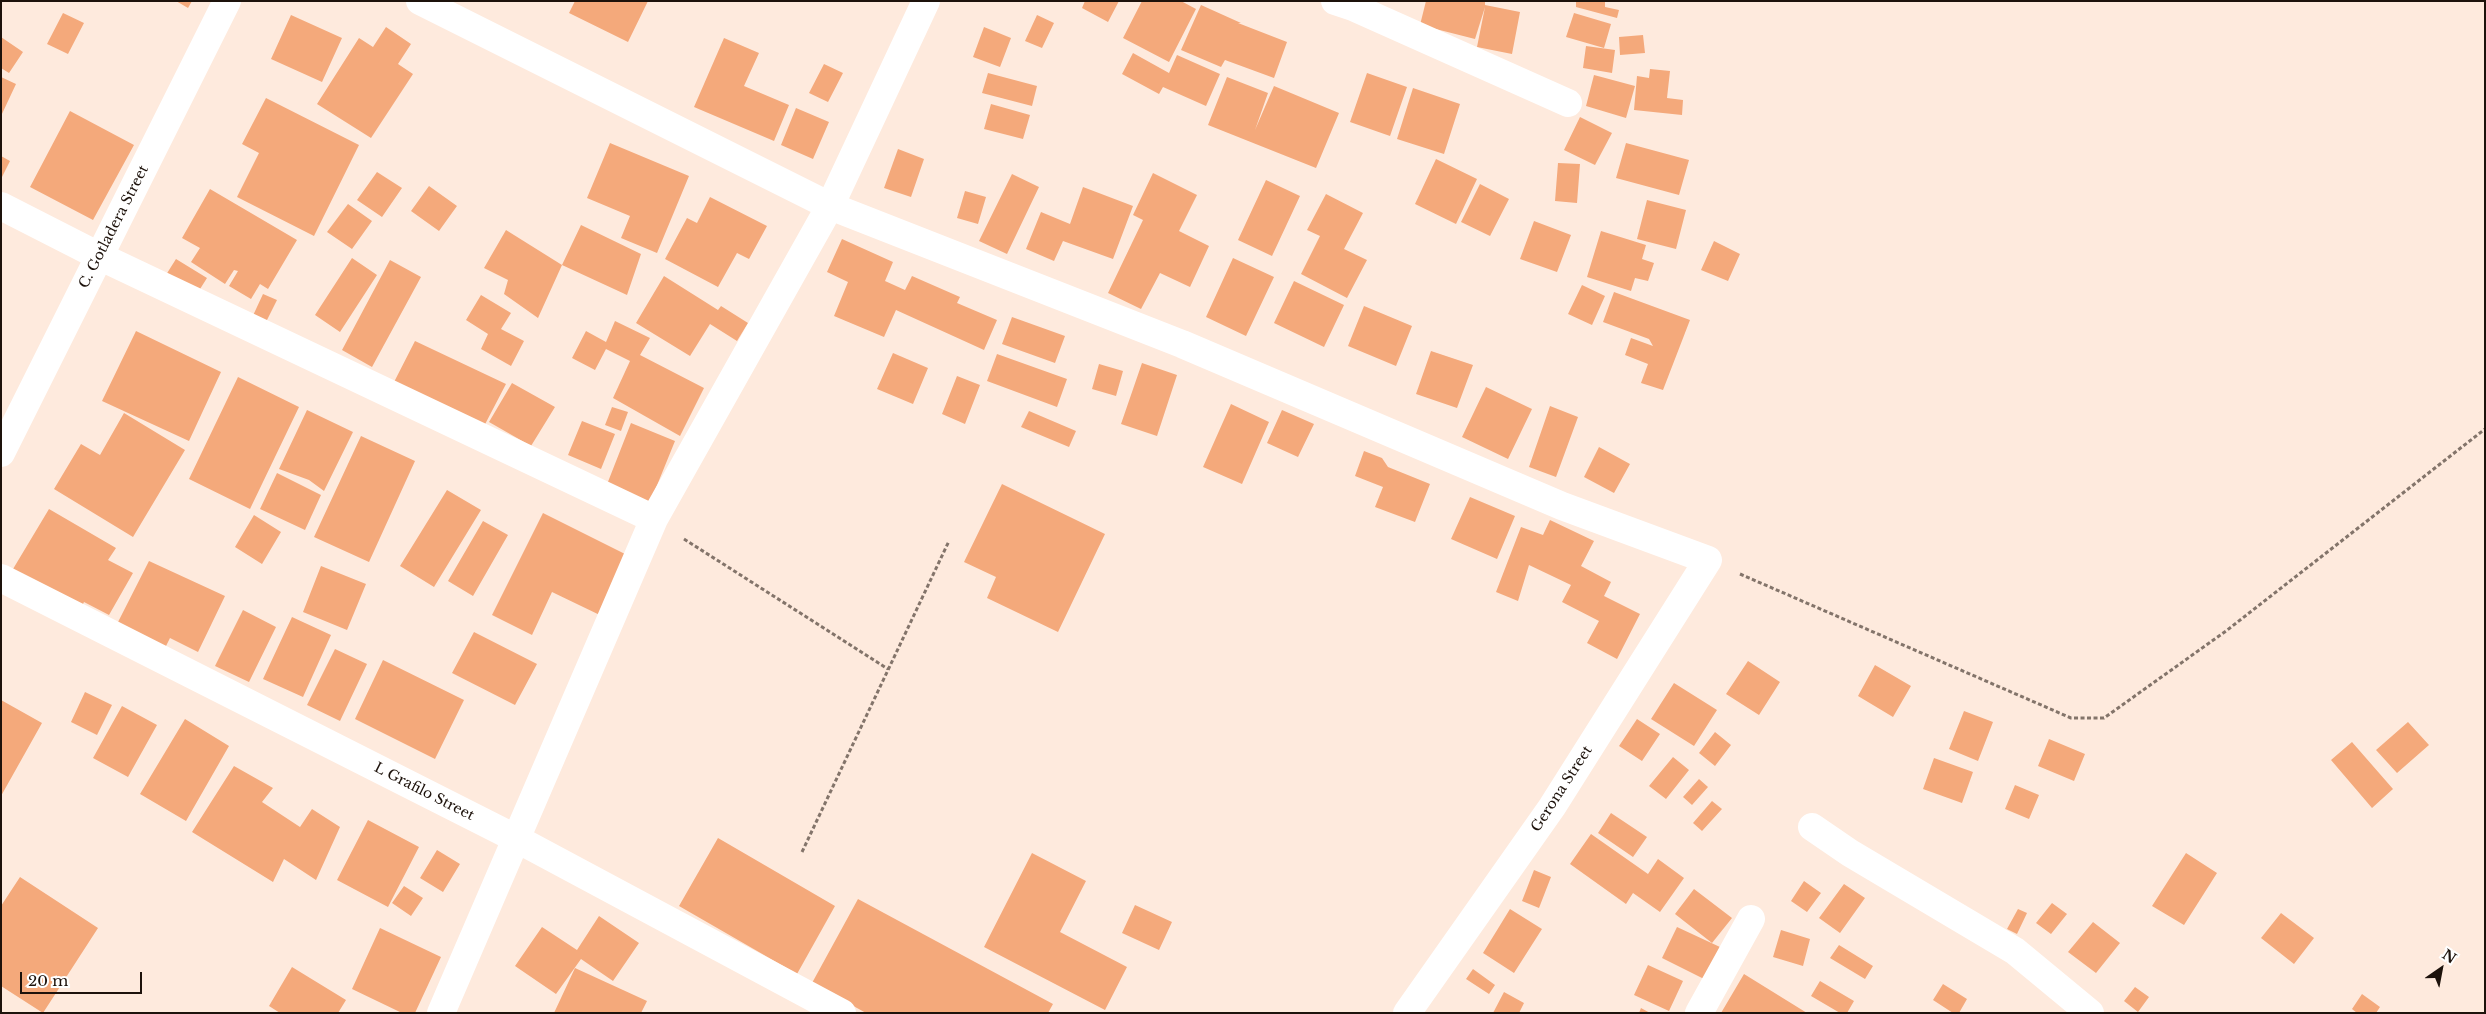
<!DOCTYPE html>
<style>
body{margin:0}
#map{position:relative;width:2486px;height:1014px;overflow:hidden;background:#feeadd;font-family:"Libre Baskerville",serif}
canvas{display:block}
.frame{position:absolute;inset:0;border:2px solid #1d120b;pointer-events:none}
.north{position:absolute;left:2416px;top:944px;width:50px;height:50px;-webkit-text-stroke:4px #fff;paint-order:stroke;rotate:33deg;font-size:14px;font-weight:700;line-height:20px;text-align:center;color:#1d120b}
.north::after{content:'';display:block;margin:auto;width:18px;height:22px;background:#1d120b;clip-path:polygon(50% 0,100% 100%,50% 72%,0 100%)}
.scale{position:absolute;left:20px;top:972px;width:122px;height:22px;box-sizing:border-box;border:2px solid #1d120b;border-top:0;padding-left:6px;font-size:15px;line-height:18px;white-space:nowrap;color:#1d120b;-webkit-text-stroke:4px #fff;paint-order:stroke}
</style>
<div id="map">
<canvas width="2486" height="1014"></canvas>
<div class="frame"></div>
<div class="north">N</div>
<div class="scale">20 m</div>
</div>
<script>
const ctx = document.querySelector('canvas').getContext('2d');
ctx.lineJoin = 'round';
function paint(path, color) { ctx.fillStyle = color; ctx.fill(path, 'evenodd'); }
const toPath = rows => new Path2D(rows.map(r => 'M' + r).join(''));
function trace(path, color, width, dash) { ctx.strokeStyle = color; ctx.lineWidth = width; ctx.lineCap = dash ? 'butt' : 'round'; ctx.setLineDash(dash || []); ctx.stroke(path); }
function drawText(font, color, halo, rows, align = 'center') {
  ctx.font = font + ' "Libre Baskerville",serif'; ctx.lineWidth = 5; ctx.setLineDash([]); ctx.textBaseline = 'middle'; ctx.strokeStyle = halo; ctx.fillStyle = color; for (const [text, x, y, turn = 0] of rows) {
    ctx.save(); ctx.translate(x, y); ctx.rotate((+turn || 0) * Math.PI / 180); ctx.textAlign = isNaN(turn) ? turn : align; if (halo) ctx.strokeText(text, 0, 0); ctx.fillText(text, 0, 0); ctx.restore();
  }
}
paint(toPath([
 [176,1,192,1,188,8],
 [575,1,648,1,628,42,569,13],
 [1085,1,1119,1,1108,22,1082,8],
 [1142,1,1181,1,1196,9,1169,62,1123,38],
 [1426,1,1485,1,1485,5,1520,12,1512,54,1477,47,1485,7,1475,39,1420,25],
 [1576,1,1605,1,1605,7,1619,10,1617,18,1576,7],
 [1201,5,1241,23,1238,23,1287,42,1274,78,1225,60,1221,67,1181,50],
 [63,13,84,23,68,54,47,44],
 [1574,13,1611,24,1604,48,1566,37],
 [291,15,342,38,322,82,271,59],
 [1037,15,1054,23,1042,48,1025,41],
 [386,27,411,44,398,64,413,74,371,138,317,104,359,38,373,47],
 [984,27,1011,38,1000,67,973,57],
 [1643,35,1645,53,1620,55,1619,37],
 [1,37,23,52,9,73,1,68],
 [724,38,759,53,744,86,789,105,774,141,694,107],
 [1586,46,1615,50,1612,73,1583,68],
 [1133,53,1169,73,1177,55,1220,74,1206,106,1163,87,1159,94,1122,74],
 [824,64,843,73,828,102,809,93],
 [1650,69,1670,71,1667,98,1683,100,1682,115,1634,110,1637,76,1649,78],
 [988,73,1037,86,1032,106,982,93],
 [1367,73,1407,87,1390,136,1350,122],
 [1594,75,1635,86,1626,118,1586,106],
 [1,77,16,84,1,116],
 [1227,77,1268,93,1255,130,1274,86,1339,113,1316,168,1208,125],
 [1413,88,1460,104,1444,154,1397,139],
 [266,98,359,145,314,236,237,197,259,153,242,144],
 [991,104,1030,115,1023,139,984,129],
 [796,108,829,122,813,159,781,145],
 [70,111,134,145,93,220,30,187],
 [1580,117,1612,133,1595,165,1564,150],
 [610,143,689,176,657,253,621,238,630,216,587,198],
 [1626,143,1689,160,1679,195,1616,178],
 [898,149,924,159,911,197,884,188],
 [1,156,10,161,1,179],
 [1436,159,1477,179,1456,224,1415,204],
 [1558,163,1580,164,1577,203,1555,201],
 [377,172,402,188,382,217,357,200],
 [1153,173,1197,195,1179,231,1209,246,1190,287,1160,273,1141,309,1108,293,1143,220,1133,215],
 [1012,174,1039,187,1007,254,979,241],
 [1266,180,1300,196,1272,256,1238,240],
 [1480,184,1509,199,1490,236,1461,222],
 [429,186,457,206,439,231,411,211],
 [1083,187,1133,206,1113,259,1063,241,1054,261,1026,249,1041,212,1070,224],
 [210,189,297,240,268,289,260,284,251,299,229,286,238,271,234,270,225,284,191,262,200,248,182,238],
 [965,191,986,197,978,224,957,218],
 [1326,194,1363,213,1344,249,1367,260,1347,298,1301,274,1320,236,1307,230],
 [710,197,767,226,749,259,737,253,718,287,665,259,687,218,697,223],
 [1647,200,1686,210,1676,249,1637,239],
 [348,204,372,221,352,249,327,232],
 [1534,221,1571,235,1557,272,1520,259],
 [581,225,641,254,627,295,562,265],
 [506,230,562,265,538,318,504,294,508,280,484,268],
 [1601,231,1646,245,1642,259,1654,263,1648,281,1635,278,1631,291,1587,277],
 [842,239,893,262,885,281,905,290,912,276,960,297,957,303,997,320,984,350,896,310,884,337,834,316,848,282,827,272],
 [1714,241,1740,254,1728,281,1701,270],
 [352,258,377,275,340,332,315,315],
 [1233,258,1274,277,1246,336,1206,317],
 [176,259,207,278,195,297,164,278],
 [390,260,421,277,372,367,342,350],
 [664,276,718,310,721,306,748,323,737,341,710,324,690,356,636,323],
 [1294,281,1344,305,1324,347,1274,323],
 [1582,285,1605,296,1592,325,1568,314],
 [1614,292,1690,320,1663,390,1641,383,1648,364,1625,355,1631,338,1653,346,1649,339,1603,322],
 [263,294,277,300,263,328,250,322],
 [481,295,511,313,501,329,524,341,511,366,481,349,488,334,466,320],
 [1364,306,1412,326,1396,366,1348,346],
 [1012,317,1065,336,1055,363,1002,344],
 [615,321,650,338,640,355,704,388,680,436,613,398,630,361,606,349,595,370,572,358,586,331,606,342],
 [136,331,221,372,189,441,102,401],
 [415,341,506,384,481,432,392,386],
 [1431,351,1473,365,1457,408,1416,394],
 [893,353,928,368,913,404,877,389],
 [997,354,1067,379,1057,407,987,381],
 [1142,363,1177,375,1157,436,1121,424],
 [1099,364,1123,371,1116,396,1092,389],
 [957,376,980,385,965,424,942,414],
 [238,377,299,407,250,509,189,479],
 [512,383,555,407,531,446,489,422],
 [1486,387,1532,409,1508,459,1462,437],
 [1231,404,1269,422,1242,484,1203,467],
 [1550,406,1578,417,1556,477,1529,467],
 [612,407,628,412,621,431,605,425],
 [307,410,353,432,324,491,309,480,279,469],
 [1282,410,1314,424,1298,457,1267,443],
 [1029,411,1076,431,1069,447,1021,427],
 [124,413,185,450,133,537,54,489,81,444,100,455],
 [582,421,615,434,601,469,568,455],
 [631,423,675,441,647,510,604,492],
 [361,436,415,461,369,562,314,537],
 [1599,447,1630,464,1614,493,1584,477],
 [1364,451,1382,458,1388,467,1430,484,1415,522,1375,507,1383,487,1355,476],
 [277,473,321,495,305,530,260,509],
 [1002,484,1105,534,1058,632,987,598,996,577,964,562],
 [447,490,481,510,434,587,400,566],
 [1470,497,1515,516,1497,559,1451,539],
 [49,509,116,548,108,560,133,573,109,615,84,602,78,614,10,574],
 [543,513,635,559,606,618,552,592,532,635,492,615],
 [254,515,281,532,262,564,235,547],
 [1550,520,1594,541,1581,566,1611,582,1604,596,1640,614,1617,659,1587,643,1599,621,1562,602,1571,585,1529,565,1518,601,1496,592,1521,527,1543,535],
 [483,521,508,535,473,596,448,581],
 [149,561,225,596,198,652,170,638,165,648,117,624],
 [321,566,366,584,347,630,303,612],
 [243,610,276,627,249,682,215,666],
 [292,617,331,635,303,697,263,679],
 [474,632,537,664,515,705,452,673],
 [335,649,367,664,340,721,307,705],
 [383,660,464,700,435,759,355,719],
 [1748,661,1780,682,1759,715,1726,694],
 [1875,665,1911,686,1893,717,1858,696],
 [1674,683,1717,710,1694,746,1651,719],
 [85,692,112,705,97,735,71,722],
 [1,700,42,723,1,796],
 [122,706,157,725,128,777,93,758],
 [1964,711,1993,722,1978,761,1949,749],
 [185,719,229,746,186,821,140,794],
 [1637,719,1660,734,1642,761,1619,746],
 [2408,722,2429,745,2397,773,2376,750],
 [1715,732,1731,745,1715,766,1699,753],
 [2049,739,2085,754,2074,781,2038,766],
 [2352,742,2393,789,2372,808,2331,760],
 [1673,757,1689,770,1666,799,1649,786],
 [1934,758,1973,772,1962,803,1923,789],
 [234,766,273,788,262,802,300,827,312,809,340,827,316,880,284,859,273,882,192,832],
 [1699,779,1708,787,1692,805,1683,797],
 [2015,785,2039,795,2029,819,2005,809],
 [1712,801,1722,809,1702,831,1693,823],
 [1611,813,1647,837,1633,857,1598,833],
 [368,820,419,847,388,907,337,880],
 [1591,834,1648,874,1658,859,1684,878,1660,912,1633,893,1626,904,1570,864],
 [718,838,835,906,797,974,679,906],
 [437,850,460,864,443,892,420,878],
 [1032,853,1086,881,1060,932,1127,967,1105,1010,984,947],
 [2186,853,2217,873,2184,925,2152,906],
 [1534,870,1551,877,1539,908,1522,901],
 [20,877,98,928,43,1013,1,986,1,906],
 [1804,881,1821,893,1807,912,1791,901],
 [1844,884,1865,898,1840,933,1819,918],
 [404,886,423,898,411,916,392,903],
 [1694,889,1732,918,1712,943,1675,914],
 [858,899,1053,1004,1048,1013,866,1013,812,983],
 [2052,903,2067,914,2051,934,2036,923],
 [1135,905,1172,922,1159,950,1122,933],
 [1510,909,1542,929,1514,973,1483,953],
 [2018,909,2027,913,2017,934,2007,929],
 [2281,913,2314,938,2294,964,2261,938],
 [599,916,639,943,613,981,581,959,556,994,515,966,542,927,577,950],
 [2093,922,2120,943,2096,973,2068,952],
 [1677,927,1720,947,1704,979,1662,958],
 [380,928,441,957,415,1013,402,1013,352,989],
 [1781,930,1810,939,1803,966,1773,957],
 [1839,945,1873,966,1865,979,1830,958],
 [1648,965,1683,981,1669,1011,1634,995],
 [292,967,346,1000,338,1013,280,1013,269,1006],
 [575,968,647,1001,641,1013,554,1013],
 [1473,969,1495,985,1489,994,1466,979],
 [1744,974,1807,1013,1721,1013],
 [1820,981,1854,1001,1847,1013,1840,1013,1811,996],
 [1943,984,1967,999,1959,1013,1953,1013,1933,1000],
 [2135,987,2149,997,2138,1012,2124,1001],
 [1504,992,1524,1003,1519,1013,1493,1013],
 [2362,994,2380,1007,2376,1013,2357,1013,2352,1009],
 [1641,1008,1650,1013,1639,1013]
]), '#f4a97b');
trace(toPath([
 [684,539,888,669],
 [1740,574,2071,718,2104,718,2226,631,2485,429],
 [802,852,949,541]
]), '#83746a', 3, [4, 2.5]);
trace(toPath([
 [420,1,830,206,1182,344,1562,506,1708,560,1552,807,1407,1013],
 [1335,1,1353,7,1568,103],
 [1,206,99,256,654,519],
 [1,578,517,839,842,1013],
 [1812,827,1850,853,2015,951,2090,1013],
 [441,1013,654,519,830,206,926,1],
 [1699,1013,1751,919]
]), '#fff', 28);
trace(toPath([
 [1,453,227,1]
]), '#fff', 28);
drawText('14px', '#1d120b', '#fff', [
 ["C. Gotladera Street",114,227,-63],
 ["Gerona Street",1562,789,-57],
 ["L Grafilo Street",424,792,27]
]);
</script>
